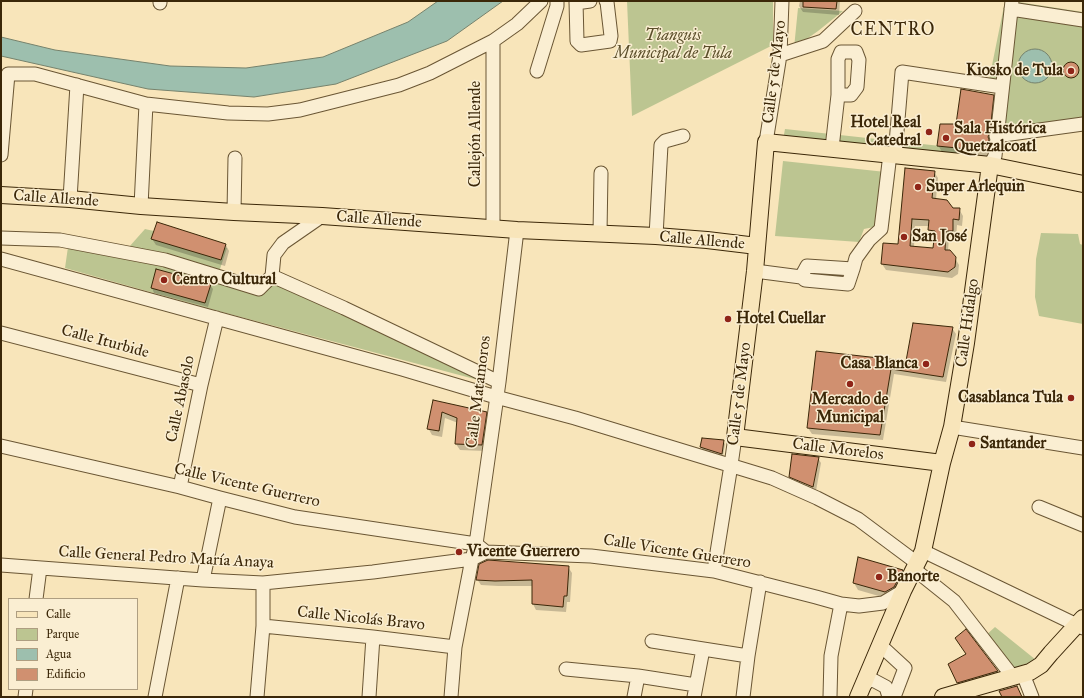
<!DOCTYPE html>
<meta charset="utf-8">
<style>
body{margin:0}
#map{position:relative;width:1084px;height:698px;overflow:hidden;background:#f8e5ba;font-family:"IM FELL Great Primer",serif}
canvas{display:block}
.frame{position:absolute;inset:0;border:2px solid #3b2708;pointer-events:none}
.legend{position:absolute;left:8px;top:598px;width:130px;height:92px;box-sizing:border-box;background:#faeed2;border:1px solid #ae9e81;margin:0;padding:5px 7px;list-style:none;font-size:12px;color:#3b2708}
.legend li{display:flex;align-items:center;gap:8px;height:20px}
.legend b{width:20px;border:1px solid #ae9e81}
</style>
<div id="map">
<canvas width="1084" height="698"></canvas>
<div class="frame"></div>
<ul class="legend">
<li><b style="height:5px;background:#f8e5ba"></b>Calle</li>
<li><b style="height:11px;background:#bcc591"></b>Parque</li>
<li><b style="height:11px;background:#9dbfae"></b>Agua</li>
<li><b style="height:11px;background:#d09070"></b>Edificio</li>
</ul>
</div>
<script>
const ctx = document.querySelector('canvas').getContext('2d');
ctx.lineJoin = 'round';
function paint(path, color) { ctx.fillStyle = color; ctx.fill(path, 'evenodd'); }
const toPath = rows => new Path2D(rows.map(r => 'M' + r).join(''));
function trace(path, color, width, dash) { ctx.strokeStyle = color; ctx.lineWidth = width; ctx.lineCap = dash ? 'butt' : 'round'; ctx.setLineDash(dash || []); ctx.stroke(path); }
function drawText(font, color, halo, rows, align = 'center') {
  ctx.font = font + ' "IM FELL Great Primer",serif'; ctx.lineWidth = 3; ctx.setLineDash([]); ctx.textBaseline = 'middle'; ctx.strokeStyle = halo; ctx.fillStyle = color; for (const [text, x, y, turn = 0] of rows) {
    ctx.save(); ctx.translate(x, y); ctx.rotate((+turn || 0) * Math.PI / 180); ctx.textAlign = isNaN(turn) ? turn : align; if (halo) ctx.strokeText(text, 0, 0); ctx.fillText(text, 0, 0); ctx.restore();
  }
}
paint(toPath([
 [627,1,773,1,773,45,632,116],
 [1005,1,1012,1,1083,12,1083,131,994,140,998,92,987,90],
 [798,8,843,11,818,31,794,48],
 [785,129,977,150,977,160,783,140],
 [783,161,895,173,889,224,864,229,859,242,775,236],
 [145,229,227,248,217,278,261,292,271,281,482,381,207,308,65,268,69,240,129,247],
 [1041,233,1078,234,1080,244,1083,245,1083,324,1039,316,1035,297,1036,259],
 [995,627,1036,660,1014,668,984,637]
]), '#bcc591');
const water = toPath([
 [438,1,503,1,447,41,336,84,254,97,148,89,1,56,1,37,55,50,170,66,246,68,323,57,408,22,438,1],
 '1018 66a17 17 0 1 1 34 0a17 17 0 1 1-34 0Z'
]);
paint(water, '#9dbfae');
trace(water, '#76826c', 1);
paint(toPath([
 [800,1,840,1,839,15,803,12,799,6],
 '1065 71a7 7 0 1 1 14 0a7 7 0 1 1-14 0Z',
 [993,96,997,102,991,157,942,152,938,145],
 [934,172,938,178,936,199,953,209,959,209,963,216,962,226,957,225,956,238,949,237,948,251,955,258,959,265,958,274,952,278,886,270,882,264,899,245],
 [915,226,930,226,929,230,933,237,935,237,934,249,914,247],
 [152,239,226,245,229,251,225,266,156,245],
 [210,285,213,289,208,307,154,293,152,288],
 [952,328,956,334,946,382,894,374,883,440,812,434,808,428,816,353,907,362],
 [434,401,486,413,490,420,485,451,460,450,456,444,458,423,445,418,442,437,432,435,428,428],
 [723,441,725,444,723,456,703,450,701,447],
 [818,458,821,463,816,491,793,482,790,477],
 [568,567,572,573,570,602,567,602,566,612,536,610,533,604,533,586,498,586,481,585,477,579],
 [902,571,906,577,889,599,858,590,854,583],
 [966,631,1000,676,960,687,958,683,967,655]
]), '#0003');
const building = toPath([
 [803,1,837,1,836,9,803,7,803,1],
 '1063 70a8 8 0 1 1 16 0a8 8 0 1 1-16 0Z',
 [961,89,994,95,990,132,988,137,989,139,988,151,937,146,940,124,956,124,961,89],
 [905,168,935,171,932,198,947,200,953,208,960,208,959,220,953,219,953,231,946,231,945,250,950,250,956,257,955,267,948,272,881,264,883,243,898,244,905,168],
 [912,219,929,220,928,230,935,231,933,248,910,246,912,219],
 [157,222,226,244,221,260,151,239,157,222],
 [156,269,211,284,205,303,151,288,156,269],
 [913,323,953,327,943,377,891,369,880,435,807,428,816,351,906,361,913,323],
 [433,400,487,412,482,445,455,444,457,418,442,412,439,431,427,429,433,400],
 [702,438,724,440,722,454,700,447,702,438],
 [792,454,819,457,813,487,789,477,792,454],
 [858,557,903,570,894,587,885,592,853,583,858,557],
 [488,560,569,566,567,596,564,596,563,607,532,604,532,580,495,581,476,580,479,564,488,560],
 [966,629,998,671,957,683,948,664,966,654,955,638,966,629],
 [1017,686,1022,697,1002,697,999,691,1017,686]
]);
paint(building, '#d09070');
trace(building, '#3b2708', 1);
const minor = toPath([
 [160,1,160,3],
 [576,1,577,41,581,45,610,41,611,36,607,2,606,1],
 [576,3,590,1],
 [1011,9,1083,20],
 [780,55,823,41,855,11],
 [537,71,557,6,557,1],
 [996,136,1083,124],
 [766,142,780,55,782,1],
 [832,148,838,95,838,59,841,52,856,52,859,60,857,87,851,95,838,95],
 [1,155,8,74,35,74,146,104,228,113,268,114,300,110,399,85,430,73,493,41,517,24,541,1],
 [895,155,902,72,1002,87],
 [990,165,995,156,1012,1],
 [70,199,77,85],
 [141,206,146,104],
 [234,212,235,158],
 [493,228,493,41],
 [600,233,601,173],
 [656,236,661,145,665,141,683,136],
 [1,238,60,240,165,260,259,289,272,276,274,255,283,243,322,216],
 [1,259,402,369,496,397,575,418,772,478,817,498,858,519,917,563],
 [755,271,801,277,805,280,848,284,853,269,856,258,869,240,881,229,890,154],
 [272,276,344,308,499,382],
 [801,277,807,266,853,269],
 [1,333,201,385],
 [952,427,1083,448],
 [1,446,180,487,220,498,295,517,476,544,486,552],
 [180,487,201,385,217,318],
 [1039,507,1083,525],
 [923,551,1077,625,1083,628],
 [1,565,203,580,263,583,373,572,472,559,486,552,591,556,714,571,816,597,841,604,859,606,883,603,903,591],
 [914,569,954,601,1013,677],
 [714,571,731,465,735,437],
 [203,580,220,498],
 [36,599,40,568],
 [263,626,373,637,455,647],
 [652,641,748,656],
 [880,645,905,668,894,697],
 [566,669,638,676,696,685],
 [1023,674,1032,697],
 [864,685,871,679,886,687,889,697],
 [25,697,26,689],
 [155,697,178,578],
 [257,697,263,626,263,583],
 [369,697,373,637],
 [451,697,455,647,472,559,476,544,499,382,517,230],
 [634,697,638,676],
 [694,697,703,649],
 [743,697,748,656,760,582],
 [830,697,831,656,841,604]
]);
const major = toPath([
 [1,195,70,199,141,206,234,212,322,216,517,230,656,236,707,240,757,246],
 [942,463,735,437,755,271,766,142,990,165,1083,184],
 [858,697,903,591,923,551,942,463,952,427,966,343,990,165],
 [943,697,1030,672,1041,665,1051,653,1083,618]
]);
trace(minor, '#6a5634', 15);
trace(major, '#3b2708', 18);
trace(minor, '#faeed2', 13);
trace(major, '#f8e5ba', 16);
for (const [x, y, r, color] of [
 [1071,71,4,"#8f2418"],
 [929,132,4,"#8f2418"],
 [946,138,4,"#8f2418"],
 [918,187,4,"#8f2418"],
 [904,237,4,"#8f2418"],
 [164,280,4,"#8f2418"],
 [728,319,4,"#8f2418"],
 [926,364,4,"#8f2418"],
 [850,384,4,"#8f2418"],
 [1071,398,4,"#8f2418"],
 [972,444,4,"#8f2418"],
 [459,552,4,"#8f2418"],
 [879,577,4,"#8f2418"]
]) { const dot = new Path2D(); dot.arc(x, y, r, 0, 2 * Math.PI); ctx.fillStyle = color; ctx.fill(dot); trace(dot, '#faeed2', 1.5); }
drawText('italic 16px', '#5b4e2a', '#faeed2', [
 ["Tianguis",673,36],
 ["Municipal de Tula",673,54]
]);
drawText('bold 16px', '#3b2708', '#faeed2', [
 ["Kiosko de Tula",1063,71,"right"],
 ["Hotel Real",921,123,"right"],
 ["Catedral",921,141,"right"],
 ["Sala Histórica",954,129],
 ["Quetzalcoatl",954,147],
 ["Super Arlequin",926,187],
 ["San José",912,237],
 ["Centro Cultural",172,280],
 ["Hotel Cuellar",736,319],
 ["Casa Blanca",918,364,"right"],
 ["Casablanca Tula",1063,398,"right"],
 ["Mercado de",850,400,"center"],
 ["Municipal",850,418,"center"],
 ["Santander",980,444],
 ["Vicente Guerrero",467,552],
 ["Banorte",887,577]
], 'left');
drawText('16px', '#3b2708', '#faeed2', [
 ["Calle 5 de Mayo",775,72,-83],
 ["Callejón Allende",476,134,-90],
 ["Calle Allende",56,199,4],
 ["Calle Allende",379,220,4],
 ["Calle Allende",702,241,5],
 ["Calle Hidalgo",968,323,-82],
 ["Calle Iturbide",105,342,15],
 ["Calle Matamoros",479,392,-83],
 ["Calle 5 de Mayo",740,394,-83],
 ["Calle Abasolo",181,399,-78],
 ["Calle Morelos",838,450,7],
 ["Calle Vicente Guerrero",247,486,13],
 ["Calle Vicente Guerrero",677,552,9],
 ["Calle General Pedro María Anaya",166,558,3],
 ["Calle Nicolás Bravo",361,619,6]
]);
ctx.letterSpacing = '1px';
drawText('18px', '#3b2708', '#faeed2', [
 ["CENTRO",893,31]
]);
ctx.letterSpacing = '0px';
</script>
